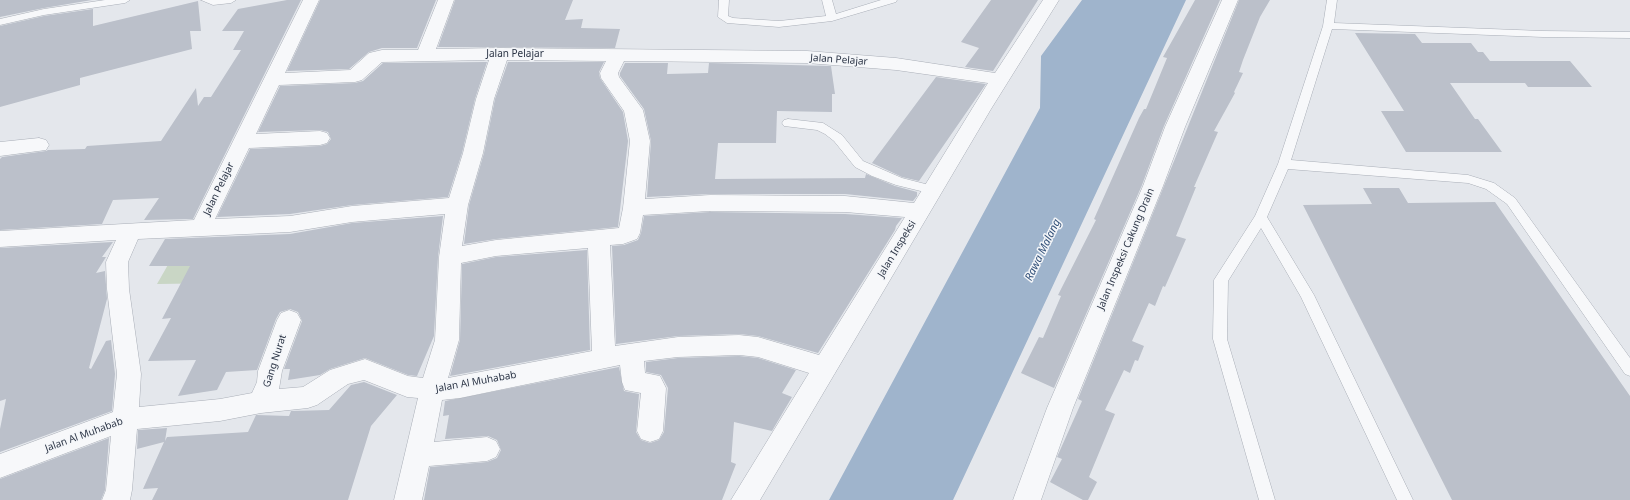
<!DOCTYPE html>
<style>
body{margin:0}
canvas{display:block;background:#e4e7ec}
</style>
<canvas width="1630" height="500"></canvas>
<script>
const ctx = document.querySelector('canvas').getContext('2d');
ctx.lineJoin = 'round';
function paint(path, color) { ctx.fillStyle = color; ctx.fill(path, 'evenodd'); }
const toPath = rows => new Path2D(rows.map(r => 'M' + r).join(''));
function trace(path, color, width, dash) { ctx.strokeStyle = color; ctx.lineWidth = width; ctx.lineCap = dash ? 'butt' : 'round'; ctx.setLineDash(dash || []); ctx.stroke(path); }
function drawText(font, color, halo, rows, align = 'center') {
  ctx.font = font + ' "Noto Sans",sans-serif'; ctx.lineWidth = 3; ctx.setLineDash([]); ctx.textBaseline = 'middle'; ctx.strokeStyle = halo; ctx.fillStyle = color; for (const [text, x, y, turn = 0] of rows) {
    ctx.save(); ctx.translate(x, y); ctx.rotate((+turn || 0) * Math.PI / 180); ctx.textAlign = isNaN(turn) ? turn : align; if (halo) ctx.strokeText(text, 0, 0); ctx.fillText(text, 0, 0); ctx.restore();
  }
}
paint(toPath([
 [173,256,228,283,157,284]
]), '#c9d6c5');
paint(toPath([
 [1082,0,1186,0,953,500,829,500,1040,108,1041,56]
]), '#9fb4cc');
paint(toPath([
 [0,0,92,0,44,8,0,17],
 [287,0,301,0,193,219,144,220,159,198,113,200,102,224,0,230,0,159,2,157,46,151,48,150,85,149,87,146,161,141,196,88,198,106,204,97,211,97,241,50,233,50,244,31,222,31,238,9],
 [320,0,436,0,417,48,382,48,369,52,349,69,287,71],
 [455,0,573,0,565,20,583,19,581,28,620,29,615,48,438,47],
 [991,0,1038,0,993,71,965,67,979,48,961,42],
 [1195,0,1220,0,1164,126,1142,185,1054,388,1021,373,1039,337,1043,338,1061,296,1058,295,1096,220,1094,219,1139,118,1144,109,1146,109,1167,58,1163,57],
 [1239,0,1270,0,1260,17,1243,60,1239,72,1243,73,1234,92,1235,93,1214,131,1218,132,1194,187,1196,187,1176,236,1186,239,1165,287,1163,286,1155,306,1149,303,1132,341,1144,346,1138,361,1135,360,1130,373,1124,370,1105,410,1115,414,1089,477,1097,482,1088,500,1083,500,1050,482,1062,459,1057,457,1082,401,1078,399],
 [198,1,201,31,190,31,192,49,80,78,80,85,0,107,0,26,44,16,93,9,93,26],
 [1355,33,1415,34,1422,43,1471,43,1478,52,1483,52,1490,61,1570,61,1592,87,1528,87,1525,83,1450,83,1475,119,1478,119,1502,152,1406,152,1381,111,1404,111],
 [487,62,475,99,462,153,448,197,352,205,290,214,217,217,250,149,320,146,327,144,331,139,328,132,320,130,258,132,280,86,355,83,363,81,383,63],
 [508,62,604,62,599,72,600,78,623,112,628,141,618,227,496,239,464,244,469,205,484,153,495,99],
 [625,63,668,63,667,74,708,73,709,63,831,66,835,94,832,94,832,112,777,111,776,143,718,143,715,179,865,178,866,174,895,186,917,192,917,196,913,201,845,194,710,194,647,197,651,141,644,109,620,76,620,73],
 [936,77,986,84,919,181,902,177,872,163],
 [1363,188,1399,188,1408,203,1495,202,1630,396,1630,500,1452,500,1303,205,1372,204],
 [710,212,845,214,902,218,896,226,895,230,818,353,758,336,739,334,678,336,616,344,612,246,624,245,638,240,641,233,644,216],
 [443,216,438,257,434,336,417,376,408,375,365,358,330,369,320,375,288,380,290,369,284,369,302,321,298,312,290,309,280,312,276,319,257,370,226,372,217,390,178,396,196,360,148,361,171,318,162,319,190,266,149,266,165,239,290,234,352,223],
 [113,242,102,257,106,257,96,273,105,271,107,299,89,368,91,369,106,341,111,340,115,374,112,411,0,452,0,429,6,399,0,401,0,248],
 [587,250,590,350,450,376,460,340,462,264,496,257],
 [739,356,758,358,796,370,782,393,792,397,772,431,734,422,731,462,736,464,722,500,424,500,430,467,487,462,497,458,501,450,497,440,488,436,445,439,449,415,443,416,445,401,619,367,624,391,639,394,636,432,641,440,650,443,659,440,664,432,668,388,661,375,646,372,646,362,678,358],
 [364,382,397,395,371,426,348,500,152,500,158,488,143,489,164,442,137,449,138,430,167,428,165,441,167,437,248,432,256,415,289,416,291,411,329,410,351,385],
 [109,438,105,490,101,500,0,500,0,479]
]), '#bbc0ca');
const service = toPath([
 [105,0,130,0,125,3,44,15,0,25,0,19,44,9,105,0],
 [201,0,236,0,231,3,213,5,201,0],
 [719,0,729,0,728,16,733,18,779,21,826,16,822,0,832,0,836,14,881,0,897,0,896,2,832,21,779,27,727,23,718,17,719,0],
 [1327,0,1337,0,1334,23,1543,31,1630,32,1630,38,1543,37,1332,29,1291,160,1468,175,1494,183,1515,198,1630,358,1630,376,1625,374,1507,204,1486,189,1468,183,1288,169,1267,217,1314,295,1413,500,1397,500,1301,297,1261,228,1228,281,1227,339,1275,500,1259,500,1213,339,1214,280,1255,216,1278,164,1323,26,1327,0],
 [788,119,823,123,842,135,863,161,902,178,937,187,939,190,937,193,933,194,896,185,872,176,855,167,834,141,825,134,817,130,784,126,782,123,784,120,788,119]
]);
const minor = toPath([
 [303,0,319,0,285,73,350,70,369,53,382,50,418,50,438,0,454,0,436,49,500,48,807,51,896,58,995,73,1043,0,1059,0,991,109,760,500,731,500,809,373,758,357,739,355,678,357,644,361,645,373,660,376,666,388,663,431,659,439,650,442,641,439,637,431,641,393,625,390,622,382,620,365,460,398,442,400,434,442,487,437,496,441,500,449,496,457,487,461,429,466,422,500,394,500,418,398,407,397,364,380,348,384,317,405,308,408,261,413,220,421,137,429,132,490,130,500,102,500,106,490,111,436,0,478,0,454,113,412,117,374,107,289,106,262,116,240,0,247,0,231,194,220,303,0],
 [489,60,476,99,463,153,449,198,352,206,290,216,215,219,249,148,320,145,327,143,330,138,327,133,320,131,256,134,279,85,355,82,362,80,382,62,489,60],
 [507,60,606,61,600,73,601,78,624,111,630,141,623,208,619,228,496,240,462,246,468,205,483,153,494,99,507,60],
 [624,61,807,63,896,70,988,83,914,203,845,196,710,195,645,199,650,141,643,110,619,77,618,73,624,61],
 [710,211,845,212,905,217,819,355,758,337,739,335,678,337,615,346,610,245,623,244,637,239,640,233,643,215,710,211],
 [445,214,439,257,435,340,423,378,408,376,365,359,330,370,303,387,279,389,282,371,301,320,297,313,289,310,281,313,277,320,258,371,257,382,252,393,220,399,139,407,141,374,129,289,128,262,138,239,290,232,352,222,445,214],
 [588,248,592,351,448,378,459,340,461,263,496,256,588,248],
 [1222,0,1238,0,1185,127,1163,186,1073,408,1041,500,1013,500,1047,408,1143,186,1165,127,1222,0],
 [39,138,46,140,49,145,46,150,0,156,0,142,39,138]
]);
trace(service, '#a9aeb7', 1);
trace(minor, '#a9aeb7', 1);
paint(service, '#f7f8fa');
paint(minor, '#f7f8fa');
drawText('10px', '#2b3445', '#f4f6f9', [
 ["Jalan Pelajar",515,54],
 ["Jalan Pelajar",839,60,4],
 ["Jalan Pelajar",219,189,-64],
 ["Jalan Inspeksi",897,249,-59],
 ["Jalan Inspeksi Cakung Drain",1126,249,-67],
 ["Gang Nurat",275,361,-72],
 ["Jalan Al Muhabab",476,382,-10],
 ["Jalan Al Muhabab",84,435,-20]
]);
drawText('italic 11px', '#34527a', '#f4f6f9', [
 ["Rawa Malang",1043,250,-64]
]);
</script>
